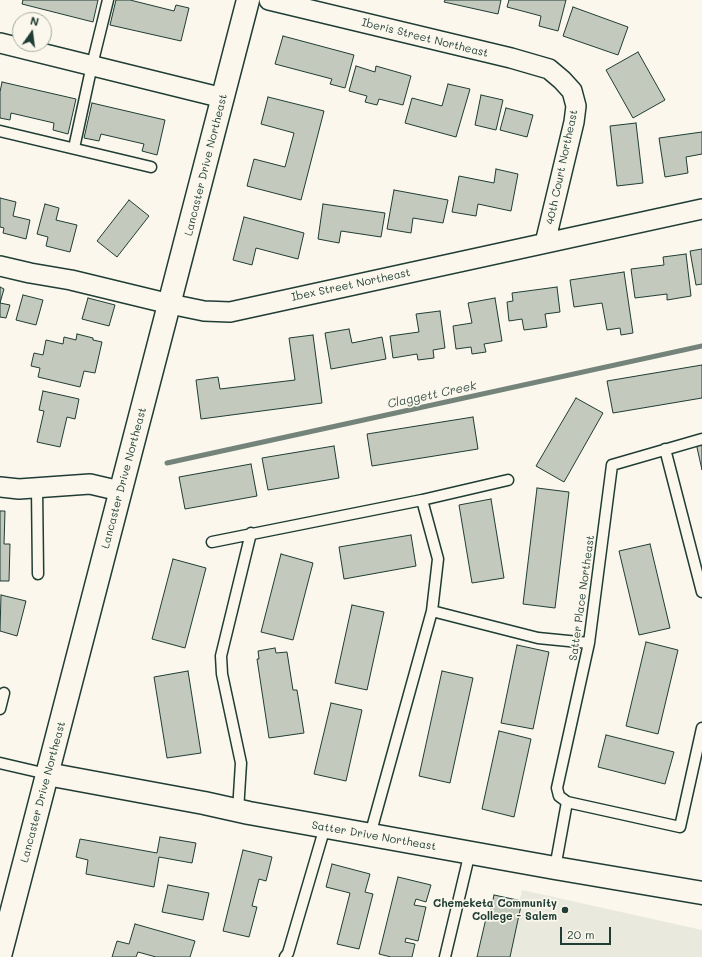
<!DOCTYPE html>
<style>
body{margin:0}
#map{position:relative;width:702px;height:957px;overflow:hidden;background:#fbf7ec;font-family:Mali,sans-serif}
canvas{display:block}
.north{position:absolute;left:12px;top:12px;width:40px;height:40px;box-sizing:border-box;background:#fbf7ec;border:1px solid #a3ada2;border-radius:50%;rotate:14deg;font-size:11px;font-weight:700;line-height:16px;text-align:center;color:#1f3d34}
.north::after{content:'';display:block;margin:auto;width:14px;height:18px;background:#1f3d34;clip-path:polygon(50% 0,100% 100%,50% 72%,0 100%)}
.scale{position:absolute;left:560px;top:927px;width:51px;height:18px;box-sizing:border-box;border:2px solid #1f3d34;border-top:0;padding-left:5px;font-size:12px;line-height:14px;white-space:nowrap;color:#1f3d34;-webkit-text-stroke:3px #fbf7ec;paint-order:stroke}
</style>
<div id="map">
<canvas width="702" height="957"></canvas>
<div class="north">N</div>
<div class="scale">20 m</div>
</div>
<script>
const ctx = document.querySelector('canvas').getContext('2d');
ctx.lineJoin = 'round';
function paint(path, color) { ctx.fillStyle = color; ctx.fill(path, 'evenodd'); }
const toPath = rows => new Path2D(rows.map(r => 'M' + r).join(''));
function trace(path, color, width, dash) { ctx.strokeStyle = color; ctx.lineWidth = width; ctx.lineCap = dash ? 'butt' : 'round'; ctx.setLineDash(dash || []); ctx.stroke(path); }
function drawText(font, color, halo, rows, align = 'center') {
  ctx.font = font + ' Mali,sans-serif'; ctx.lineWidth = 3.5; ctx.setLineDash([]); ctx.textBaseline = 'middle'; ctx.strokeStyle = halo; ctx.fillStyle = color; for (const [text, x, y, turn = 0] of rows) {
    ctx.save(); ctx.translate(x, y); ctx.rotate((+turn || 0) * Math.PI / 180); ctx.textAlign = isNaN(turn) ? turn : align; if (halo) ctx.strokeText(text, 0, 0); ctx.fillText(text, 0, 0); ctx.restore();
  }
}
paint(toPath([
 [522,890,702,930,702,957,506,957]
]), '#eae9de');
trace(toPath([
 [167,463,702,346]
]), '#74847b', 5);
const building = toPath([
 [23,0,98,0,93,22,22,4,23,0],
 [116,0,130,0,174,11,176,5,189,8,181,41,110,25,116,0],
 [445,0,501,0,498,14,444,2,445,0],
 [509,0,566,0,558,31,539,26,541,16,507,7,509,0],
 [573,7,628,27,618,55,563,36,573,7],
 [283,36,354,55,345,88,330,84,332,79,275,64,283,36],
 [638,52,665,100,633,118,606,70,638,52],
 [356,66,375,72,376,66,411,76,403,105,379,99,377,105,365,102,367,96,349,91,356,66],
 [2,82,76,99,68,134,53,130,54,123,11,113,10,120,0,118,0,92,2,82],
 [448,84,470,89,456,137,405,123,412,98,442,106,448,84],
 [481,95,503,100,496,130,475,125,481,95],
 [268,97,324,111,301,200,247,186,254,159,285,167,294,133,261,124,268,97],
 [92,103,165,120,157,155,142,151,144,144,101,134,99,141,84,138,92,103],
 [506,108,533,115,527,137,500,130,506,108],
 [636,123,643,183,617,186,610,126,636,123],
 [702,132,702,154,686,157,688,173,665,177,659,138,702,132],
 [496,169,518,174,511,211,478,204,476,216,452,212,459,176,494,183,496,169],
 [394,190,448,200,443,223,413,218,411,233,387,229,394,190],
 [0,198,16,202,13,216,30,220,26,239,3,233,4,228,0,227,0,198],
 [129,200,149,216,117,257,97,241,129,200],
 [45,204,59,208,56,220,77,225,70,252,46,246,48,237,37,234,45,204],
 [323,204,385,213,381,237,341,231,339,243,318,239,323,204],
 [244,217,304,233,298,259,256,248,252,265,233,260,244,217],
 [702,249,702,284,696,285,690,251,702,249],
 [686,254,691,296,667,300,667,294,635,298,631,269,664,265,663,257,686,254],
 [624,272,633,333,621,335,620,328,607,330,602,303,574,307,570,280,624,272],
 [0,287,4,289,0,303,10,305,6,318,0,317,0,287],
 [557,287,560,312,545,314,547,327,524,330,522,319,509,321,507,302,513,301,512,293,557,287],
 [23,295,43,300,36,325,16,320,23,295],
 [88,298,115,305,109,326,82,319,88,298],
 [495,298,502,341,484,344,486,352,472,354,471,347,456,349,453,326,472,323,468,303,495,298],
 [440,311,445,348,433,350,434,358,418,360,417,354,393,358,390,336,419,332,416,314,440,311],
 [349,329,352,343,382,337,386,359,331,369,325,333,349,329],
 [77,334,93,338,93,340,102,342,95,373,84,371,80,387,38,377,40,368,31,366,34,353,43,355,46,340,63,344,64,337,76,340,77,334],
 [313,335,322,403,201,419,196,380,218,377,220,389,295,380,289,338,313,335],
 [702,365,702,398,613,413,607,381,702,365],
 [43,391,79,399,75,419,67,417,60,447,37,442,44,411,39,410,43,391],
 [576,398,603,413,564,482,536,466,576,398],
 [473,417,478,449,372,466,367,434,473,417],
 [702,442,702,470,696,443,702,442],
 [334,446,339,478,268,490,262,458,334,446],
 [251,464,257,496,185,509,179,477,251,464],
 [537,488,569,492,555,608,523,604,537,488],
 [491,499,504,578,472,583,459,505,491,499],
 [0,511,5,511,4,544,10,544,9,581,0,581,0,511],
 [411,535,416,566,344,579,339,547,411,535],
 [650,544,670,628,639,635,619,551,650,544],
 [281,554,313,563,293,640,261,632,281,554],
 [173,559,206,568,185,648,152,639,173,559],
 [1,595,26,601,17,636,0,631,1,595],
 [352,605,384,612,367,690,335,683,352,605],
 [646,642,678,650,658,734,626,726,646,642],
 [517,645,549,652,533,729,501,723,517,645],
 [275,648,276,653,287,652,293,690,297,690,304,733,269,738,257,659,259,659,258,651,275,648],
 [188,671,201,753,167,758,154,677,188,671],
 [442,671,473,678,450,783,419,776,442,671],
 [331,703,362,710,346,781,314,774,331,703],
 [499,731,531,739,514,817,482,809,499,731],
 [606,735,674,752,665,784,598,767,606,735],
 [160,837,196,843,192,863,159,857,154,887,86,874,88,860,76,857,80,839,157,853,160,837],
 [243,850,272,857,266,881,259,879,252,906,257,907,249,937,223,931,243,850],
 [332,864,370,874,365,892,373,894,359,949,337,944,350,893,326,887,332,864],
 [398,877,431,885,426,902,416,899,414,905,426,907,418,941,406,938,405,942,415,944,412,957,391,957,379,954,398,877],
 [168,885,209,893,203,920,162,912,168,885],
 [494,895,522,901,510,957,477,957,487,914,490,914,494,895],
 [135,924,195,941,190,957,156,957,138,952,136,957,112,957,117,941,129,944,135,924]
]);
paint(building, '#c4c9be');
trace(building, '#1f3d34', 1);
const service = toPath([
 [0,131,151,167],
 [74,148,92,65,108,0],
 [665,449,702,592],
 [37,488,38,574],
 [422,500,508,480],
 [212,542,422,500,438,559,432,611,538,638,589,643],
 [0,709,4,693],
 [0,763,47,774],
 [567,802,680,827,702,728],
 [238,811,241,763,222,674,221,656,251,533],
 [370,835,432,611],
 [555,868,567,802,559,796,557,788,589,643,612,465,702,439],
 [285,957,288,953,325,827],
 [445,957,470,852]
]);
const minor = toPath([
 [269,0,511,58,549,69,562,80,572,91,576,106,574,122,545,243],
 [0,43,223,98],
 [0,266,30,273,71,280,170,304,204,311,230,312,702,209],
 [0,487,19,489,90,484,120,491]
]);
const tertiary = toPath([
 [47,774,204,803,249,813,555,868,702,893]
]);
const primary = toPath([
 [0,956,248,0]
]);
trace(service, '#1f3d34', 13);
trace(minor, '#1f3d34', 22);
trace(tertiary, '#1f3d34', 25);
trace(primary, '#1f3d34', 25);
trace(service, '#fbf7ec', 10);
trace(minor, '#fbf7ec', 19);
trace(tertiary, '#fbf7ec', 22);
trace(primary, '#fbf7ec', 22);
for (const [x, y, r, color] of [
 [565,910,4,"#1f3d34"]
]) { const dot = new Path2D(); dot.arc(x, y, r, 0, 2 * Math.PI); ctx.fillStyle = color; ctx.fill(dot); trace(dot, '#fbf7ec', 1.5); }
drawText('11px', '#1f3d34', '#fbf7ec', [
 ["Iberis Street Northeast",425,38,14],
 ["Lancaster Drive Northeast",206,165,-76],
 ["40th Court Northeast",562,167,-78],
 ["Ibex Street Northeast",351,285,-12],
 ["Lancaster Drive Northeast",124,478,-75],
 ["Satter Place Northeast",582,598,-82],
 ["Lancaster Drive Northeast",43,792,-75],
 ["Satter Drive Northeast",374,836,10]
]);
drawText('bold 11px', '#1f3d34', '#fbf7ec', [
 ["Chemeketa Community",557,904],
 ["College - Salem",557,917]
], 'right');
drawText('italic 12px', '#425b52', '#fbf7ec', [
 ["Claggett Creek",432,395,-12]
]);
</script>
